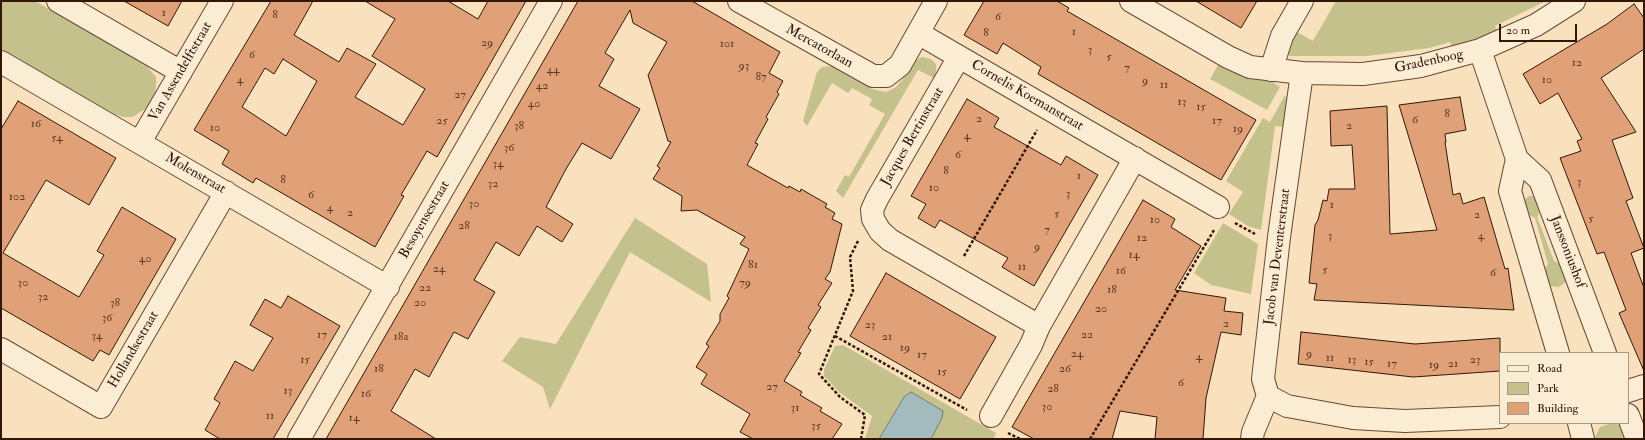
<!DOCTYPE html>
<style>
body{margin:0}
#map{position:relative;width:1645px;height:440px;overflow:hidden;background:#f9e1bd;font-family:"IM FELL Double Pica",serif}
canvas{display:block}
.frame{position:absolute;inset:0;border:2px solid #321708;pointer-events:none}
.legend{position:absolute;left:1499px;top:352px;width:130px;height:72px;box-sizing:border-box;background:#fbecd4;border:1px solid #ab9782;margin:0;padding:5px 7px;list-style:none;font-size:12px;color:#321708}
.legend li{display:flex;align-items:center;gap:8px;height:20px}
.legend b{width:20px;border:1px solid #ab9782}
.scale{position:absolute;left:1499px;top:24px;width:78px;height:18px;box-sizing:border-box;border:2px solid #321708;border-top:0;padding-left:5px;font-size:12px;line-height:14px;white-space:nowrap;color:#321708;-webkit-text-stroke:3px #fbecd4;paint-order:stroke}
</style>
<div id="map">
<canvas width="1645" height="440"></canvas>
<div class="frame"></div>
<ul class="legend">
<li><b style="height:5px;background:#fbecd4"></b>Road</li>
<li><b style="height:11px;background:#c5c18c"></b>Park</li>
<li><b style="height:11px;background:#e1a178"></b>Building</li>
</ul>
<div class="scale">20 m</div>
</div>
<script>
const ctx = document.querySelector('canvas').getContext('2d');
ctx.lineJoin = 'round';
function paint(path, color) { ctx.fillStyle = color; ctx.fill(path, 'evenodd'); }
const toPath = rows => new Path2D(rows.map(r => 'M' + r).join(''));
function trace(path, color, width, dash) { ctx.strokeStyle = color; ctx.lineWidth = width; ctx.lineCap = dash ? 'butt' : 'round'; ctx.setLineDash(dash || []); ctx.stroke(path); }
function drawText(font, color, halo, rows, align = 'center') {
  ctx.font = font + ' "IM FELL Double Pica",serif'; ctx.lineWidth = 3.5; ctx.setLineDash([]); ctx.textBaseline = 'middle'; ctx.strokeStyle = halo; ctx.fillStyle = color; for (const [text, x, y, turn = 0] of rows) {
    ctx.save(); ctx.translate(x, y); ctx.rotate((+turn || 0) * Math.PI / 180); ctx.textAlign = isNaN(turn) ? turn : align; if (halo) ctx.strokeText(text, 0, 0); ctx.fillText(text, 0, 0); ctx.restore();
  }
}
paint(toPath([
 [1,1,35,1,146,65,156,77,156,84,155,93,145,109,133,117,123,117,114,114,1,49],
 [1336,1,1546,1,1495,26,1498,33,1453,49,1450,42,1429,48,1367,56,1289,56,1288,47,1297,32,1313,41],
 [922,57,931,59,936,64,936,75,934,78,918,70,843,198,836,191,845,175,849,177,885,114,869,105,872,99,852,88,848,93,832,83,807,126,803,121,817,72,822,67,832,66,872,89,886,92,895,88,902,80,914,61],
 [1219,63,1238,74,1271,81,1280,87,1267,110,1210,79],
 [1285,95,1288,107,1284,127,1275,126,1261,230,1248,226,1229,214,1243,192,1226,181,1263,118,1270,122],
 [1529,196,1534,196,1538,199,1541,208,1537,217,1554,261,1563,265,1567,277,1566,282,1559,287,1550,286,1547,283,1543,273,1548,264,1535,218,1526,213,1523,204,1525,199],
 [635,218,707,264,711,302,630,252,550,409,543,387,502,361,520,337,556,344],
 [1223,223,1258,244,1251,294,1211,285,1194,273],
 [843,345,996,433,993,439,931,439,942,418,904,397,879,439,865,439,872,416,839,392,824,376,824,370,835,346],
 [1612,423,1620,425,1626,431,1629,439,1594,439,1600,427]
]), '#c5c18c');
const water = toPath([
 [911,392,943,411,942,418,931,439,879,439,904,397,911,392]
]);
paint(water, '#a3bbbc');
trace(water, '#767974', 1);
const building = toPath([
 [124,1,182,1,168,26,124,1],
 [271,1,313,1,294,35,339,62,347,48,376,64,355,97,403,125,425,89,372,56,395,19,365,1,448,1,478,19,488,1,526,1,437,157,427,151,401,195,404,196,375,247,256,178,253,183,222,164,229,151,194,130,271,1],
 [283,59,317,81,286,136,242,107,265,68,274,74,283,59],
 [578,1,692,1,780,52,769,73,783,81,777,92,779,94,766,117,768,119,755,143,758,144,747,165,788,188,789,186,800,192,801,189,827,204,825,207,835,213,832,219,842,224,830,272,825,279,832,283,818,305,821,307,808,328,811,330,798,352,801,353,784,381,802,392,800,395,822,408,820,411,842,424,832,439,753,439,740,432,750,414,701,384,707,374,696,367,709,346,706,344,720,321,720,314,729,298,727,296,749,249,740,244,745,237,697,210,681,211,682,196,653,179,660,168,657,166,671,142,668,141,648,75,667,42,633,23,630,10,605,53,614,59,599,86,640,109,611,159,582,143,566,169,546,207,573,224,562,242,537,226,519,256,496,242,474,280,495,292,468,339,454,332,429,377,415,369,391,411,436,439,326,439,578,1],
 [984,1,1057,1,1069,8,1067,11,1256,120,1221,180,1038,74,1041,67,1003,43,997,54,964,35,984,1],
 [1196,1,1257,1,1241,28,1196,1],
 [1634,4,1644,18,1644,49,1601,78,1636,132,1612,140,1633,198,1626,201,1644,248,1631,253,1644,288,1644,371,1619,313,1626,310,1604,252,1597,254,1560,158,1581,151,1577,141,1582,139,1558,93,1540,104,1523,74,1607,24,1634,4],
 [1460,97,1466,130,1445,134,1446,142,1445,142,1453,195,1460,193,1463,204,1484,197,1505,269,1508,268,1514,310,1314,300,1317,284,1309,283,1315,225,1318,220,1323,200,1327,201,1329,189,1355,189,1352,145,1331,146,1330,111,1387,106,1390,234,1437,230,1399,105,1460,97],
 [967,99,999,118,994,127,1061,165,1066,156,1098,175,1034,286,1002,267,1008,258,940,220,935,228,918,218,926,204,911,196,967,99],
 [18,101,116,158,89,205,46,180,3,253,79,297,104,255,97,251,122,207,176,239,109,355,100,350,93,361,1,308,1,129,18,101],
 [1143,200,1175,219,1171,227,1201,246,1175,290,1226,298,1224,311,1243,313,1241,335,1221,332,1206,398,1203,439,1155,439,1157,417,1120,411,1112,439,1034,439,1012,427,1143,200],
 [886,273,996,337,960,399,850,336,886,273],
 [288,296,340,326,273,439,220,439,205,430,220,403,214,399,235,361,253,371,273,338,250,325,265,299,281,308,288,296],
 [1301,332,1415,344,1500,338,1500,371,1413,377,1298,364,1301,332]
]);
paint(building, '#e1a178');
trace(building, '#321708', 1);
const minor = toPath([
 [58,1,181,72],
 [739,1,873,76,886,76,900,65,936,1],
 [1131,1,1228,57,1250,67,1302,73,1363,74,1421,66,1480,50,1536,25,1574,1],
 [918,33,1218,207],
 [1480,50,1517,159,1540,180,1605,353],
 [959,57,877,199,872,210,873,219,880,231,890,240,1039,326],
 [1,62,388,287],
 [1271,70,1282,36,1302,1],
 [140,142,222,1],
 [1517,159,1510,191,1558,353],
 [1,349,101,407,226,192],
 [1628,391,1644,386],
 [1268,396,1287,406,1353,418,1405,421,1500,417],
 [1628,415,1637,439],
 [991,416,1031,345,1039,326,1135,158],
 [1579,423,1583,439],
 [299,439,551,1],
 [1252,439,1253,432,1268,396,1263,379,1279,237,1302,73]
]);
trace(minor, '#644a35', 24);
trace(toPath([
 [1235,223,1255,234],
 [858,241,850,257,853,291,819,374,840,397,865,415,861,439],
 [964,256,1037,130],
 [835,336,967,410],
 [1008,433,1020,439],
 [1090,439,1214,230]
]), '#321708', 2.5, [3, 2]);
trace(minor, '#fbecd4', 22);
drawText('12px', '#5e3a24', null, [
 ["1",164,13],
 ["8",275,15],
 ["6",998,17],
 ["1",1074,32],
 ["8",986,33],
 ["29",487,43],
 ["101",727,44],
 ["3",1090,50],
 ["6",252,55],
 ["5",1109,57],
 ["12",1577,63],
 ["93",744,66],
 ["7",1127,68],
 ["44",553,70],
 ["87",761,77],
 ["4",240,80],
 ["10",1547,80],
 ["9",1145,81],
 ["11",1164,85],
 ["42",542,86],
 ["27",460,95],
 ["13",1182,102],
 ["40",534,104],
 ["15",1201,107],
 ["8",1447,114],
 ["2",979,119],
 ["6",1415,120],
 ["25",442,121],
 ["17",1217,121],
 ["16",36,124],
 ["38",519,126],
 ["2",1349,126],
 ["10",215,128],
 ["19",1238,129],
 ["4",967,136],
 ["54",57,138],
 ["36",509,148],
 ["6",958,155],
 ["34",498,164],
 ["8",946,171],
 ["1",1079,176],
 ["8",283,180],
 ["3",1579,182],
 ["32",493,184],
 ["10",934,188],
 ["3",1068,194],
 ["6",311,195],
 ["102",17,197],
 ["30",474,204],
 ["1",1332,205],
 ["4",330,208],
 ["2",350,213],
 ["5",1057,214],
 ["2",1477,215],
 ["5",1591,219],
 ["10",1155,220],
 ["28",464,226],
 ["7",1047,230],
 ["3",1330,236],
 ["4",1481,236],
 ["12",1142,238],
 ["9",1037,247],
 ["14",1134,255],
 ["40",145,259],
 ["81",753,265],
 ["11",1022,267],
 ["24",439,269],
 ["5",1325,270],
 ["16",1121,271],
 ["6",1493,273],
 ["30",23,283],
 ["79",745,283],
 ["22",425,288],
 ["18",1112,290],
 ["32",43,297],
 ["38",115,303],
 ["20",420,303],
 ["20",1101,309],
 ["36",107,318],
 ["2",1226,324],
 ["23",870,325],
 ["17",322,335],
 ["22",1087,335],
 ["34",97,336],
 ["18a",401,337],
 ["21",887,337],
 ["19",905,348],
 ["24",1077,354],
 ["9",1309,354],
 ["17",922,355],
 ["4",1199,357],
 ["11",1330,358],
 ["15",305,360],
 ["13",1352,360],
 ["23",1475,360],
 ["15",1369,362],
 ["17",1392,364],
 ["21",1453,364],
 ["19",1434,365],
 ["18",379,369],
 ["26",1065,369],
 ["15",942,372],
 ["6",1181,383],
 ["27",772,387],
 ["28",1053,389],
 ["13",288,391],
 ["16",366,394],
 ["30",1047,407],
 ["31",795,408],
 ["11",270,416],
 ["14",354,418],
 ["35",816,426]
]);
drawText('14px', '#321708', '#fbecd4', [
 ["Mercatorlaan",819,47,29],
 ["Gradenboog",1429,62,-12],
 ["Van Assendelftstraat",181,72,-60],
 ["Cornelis Koemanstraat",1027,96,30],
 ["Jacques Bertinstraat",913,137,-60],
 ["Molenstraat",195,174,30],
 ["Besoyensestraat",425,220,-60],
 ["Janssoniushof",1567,252,69],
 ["Jacob van Deventerstraat",1278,257,-83],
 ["Hollandsestraat",134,350,-60]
]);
</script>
